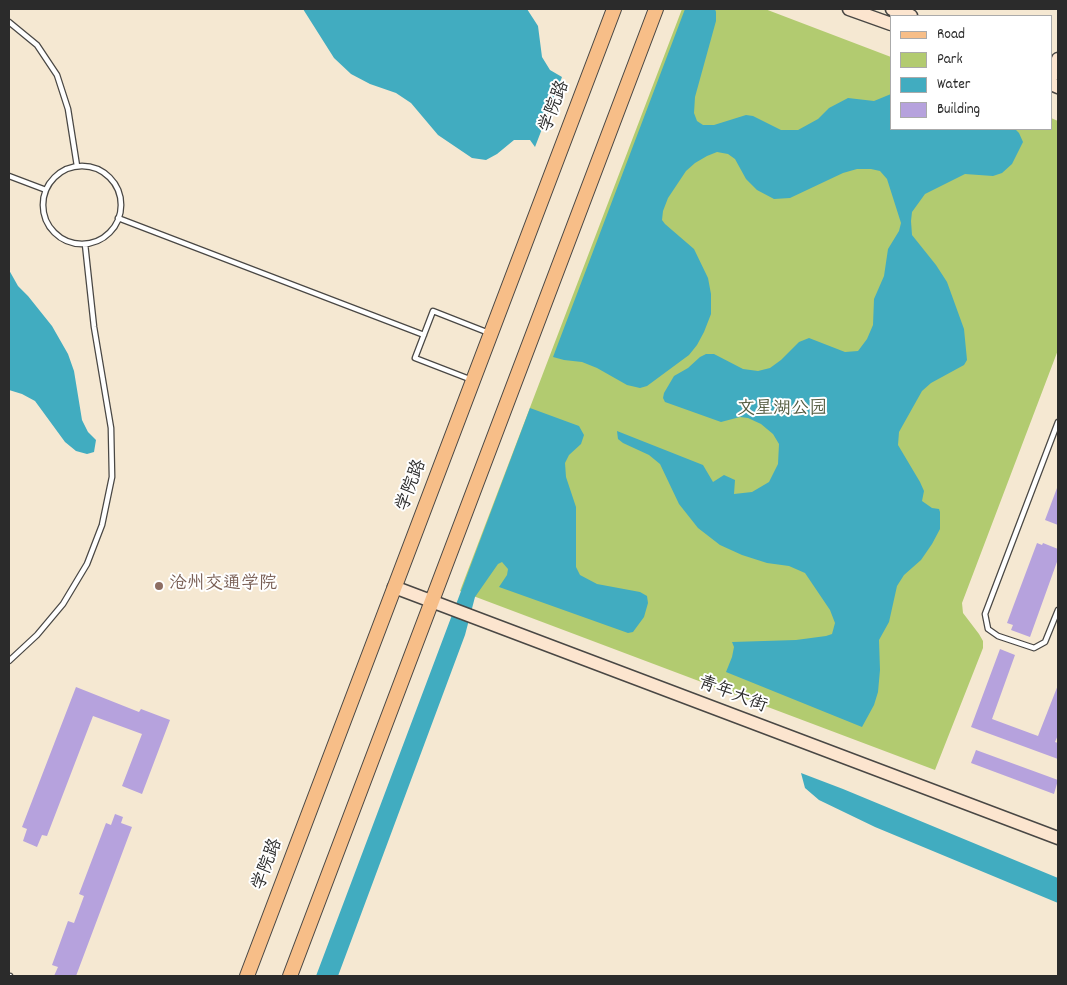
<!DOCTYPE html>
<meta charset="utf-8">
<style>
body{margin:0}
#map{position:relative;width:1067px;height:985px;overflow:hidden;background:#f5e8d2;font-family:Dekko,sans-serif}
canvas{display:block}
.frame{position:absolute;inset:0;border:10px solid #2b2b2b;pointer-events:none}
.legend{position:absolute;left:890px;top:15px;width:162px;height:115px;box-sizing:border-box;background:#fff;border:1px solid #aaa;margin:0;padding:6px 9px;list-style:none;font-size:15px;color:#2b2b2b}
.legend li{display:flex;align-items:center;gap:10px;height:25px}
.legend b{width:25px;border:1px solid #aaa}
</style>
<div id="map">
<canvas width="1067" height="985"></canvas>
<div class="frame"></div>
<ul class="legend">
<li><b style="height:6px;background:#f7be88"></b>Road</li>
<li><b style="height:14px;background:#b2cb70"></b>Park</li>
<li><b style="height:14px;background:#41acc0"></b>Water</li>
<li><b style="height:14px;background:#b6a2dd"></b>Building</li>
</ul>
</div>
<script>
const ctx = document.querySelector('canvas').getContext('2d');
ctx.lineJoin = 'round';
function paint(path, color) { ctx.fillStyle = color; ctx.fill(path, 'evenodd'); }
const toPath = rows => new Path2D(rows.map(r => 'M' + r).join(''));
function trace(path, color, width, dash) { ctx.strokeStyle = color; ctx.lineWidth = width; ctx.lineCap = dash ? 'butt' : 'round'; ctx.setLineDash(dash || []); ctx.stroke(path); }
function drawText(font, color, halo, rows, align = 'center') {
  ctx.font = font + ' Dekko,"LXGW WenKai TC",sans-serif'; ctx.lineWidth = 4; ctx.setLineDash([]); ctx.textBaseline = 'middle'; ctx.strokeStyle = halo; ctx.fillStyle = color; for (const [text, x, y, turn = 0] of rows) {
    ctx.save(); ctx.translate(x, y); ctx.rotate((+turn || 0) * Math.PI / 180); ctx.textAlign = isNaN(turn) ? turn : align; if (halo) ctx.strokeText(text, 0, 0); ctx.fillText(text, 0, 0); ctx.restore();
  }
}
paint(toPath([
 [682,9,765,9,891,57,891,129,1051,129,1051,118,1058,121,1058,350,962,603,963,613,979,634,983,641,983,648,935,770,460,591]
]), '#b2cb70');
paint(toPath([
 [303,9,527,9,538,26,542,57,550,70,562,77,535,147,530,140,514,140,497,154,486,160,472,158,438,135,411,103,396,93,370,84,351,74,334,58],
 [685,9,715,9,716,12,716,21,695,97,694,113,697,121,703,125,714,125,746,115,753,116,781,130,798,130,818,119,829,108,848,98,874,101,891,94,891,129,937,130,1015,129,1019,133,1023,142,1012,164,1002,173,993,176,965,174,925,194,912,212,911,221,912,235,936,265,947,282,964,329,967,360,964,365,931,383,922,391,899,432,898,445,920,482,924,491,922,501,932,508,939,509,940,512,940,529,932,544,921,560,904,575,897,586,889,622,879,640,880,670,878,692,874,705,862,727,726,672,732,657,734,647,732,642,796,640,826,636,832,634,835,623,830,610,805,573,789,566,767,563,742,555,720,545,698,528,679,504,660,464,649,455,623,443,618,439,617,431,703,465,713,482,724,475,735,480,734,494,752,492,769,482,778,464,779,444,773,434,761,424,748,418,740,417,721,422,665,402,663,398,664,393,674,376,688,368,700,357,706,354,714,354,743,369,758,371,770,368,781,360,799,342,809,338,845,352,858,351,867,339,873,325,874,299,884,276,888,249,899,231,901,223,887,179,880,171,871,169,857,169,843,173,790,198,774,199,757,190,746,179,735,159,728,154,717,152,707,156,695,163,686,171,668,198,663,211,662,220,665,224,694,249,708,278,711,294,711,314,704,332,697,345,689,355,647,386,640,388,627,385,597,368,582,362,564,360,553,357],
 [9,270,18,286,28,296,52,326,68,354,74,371,82,420,88,432,96,440,94,452,87,454,76,451,65,442,35,401,22,394,9,390],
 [530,408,579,426,584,435,581,444,569,455,565,463,566,477,576,507,576,567,580,575,597,584,640,592,647,596,648,603,644,617,633,632,628,633,499,587,507,575,508,569,502,562,498,564,475,597,465,635,338,976,316,976],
 [801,773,843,789,1058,878,1058,903,875,827,819,800,805,788]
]), '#41acc0');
paint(toPath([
 [1057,488,1058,488,1058,525,1045,520],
 [1037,543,1042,545,1043,543,1058,549,1058,559,1030,637,1011,630,1013,625,1007,623],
 [1000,649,1015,655,992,719,1038,736,1058,685,1058,735,1055,742,1058,743,1058,759,971,727],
 [76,687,139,712,141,709,170,720,142,794,122,786,142,734,93,716,47,836,42,835,37,847,23,841,27,829,22,827],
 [976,750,1058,780,1054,794,971,763],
 [115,814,123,817,121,823,132,827,76,976,54,976,58,967,52,965,68,921,74,923,84,896,79,894,106,823,111,825]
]), '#b6a2dd');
const lane = toPath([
 [9,22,37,45,57,75,68,109,77,166],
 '43 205a39 39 0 1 1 78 0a39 39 0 1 1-78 0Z',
 [9,176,46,190],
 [118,218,424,335],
 [472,380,415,358,433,311,489,333],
 [1058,422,985,614,988,629,998,636,1034,648,1045,642,1058,610],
 [9,661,37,635,63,604,87,564,102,525,112,477,111,428,94,327,85,244],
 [9,976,10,976]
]);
const secondary = toPath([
 [849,9,891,24],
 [892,9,911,16],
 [1051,78,1058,59],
 [1051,84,1058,87],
 [394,587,1058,838]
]);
const primary = toPath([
 [247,976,614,9],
 [290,976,656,9]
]);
trace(lane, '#494744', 7);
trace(secondary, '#494744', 15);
trace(primary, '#494744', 16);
trace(lane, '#fff', 4.5);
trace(secondary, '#fce5cf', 12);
trace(primary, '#f7be88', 14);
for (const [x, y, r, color] of [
 [159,586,5,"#8d6e63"]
]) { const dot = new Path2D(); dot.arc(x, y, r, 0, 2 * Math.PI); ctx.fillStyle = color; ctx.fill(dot); trace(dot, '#fff', 2); }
drawText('18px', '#2b2b2b', '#fff', [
 ["学院路",556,107,-69],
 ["学院路",413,486,-69],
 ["青年大街",732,696,21],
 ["学院路",269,865,-69]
]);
drawText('18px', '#545b40', '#fff', [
 ["文星湖公园",782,411]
]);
drawText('18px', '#785e54', '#fff', [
 ["沧州交通学院",169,586]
], 'left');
</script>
